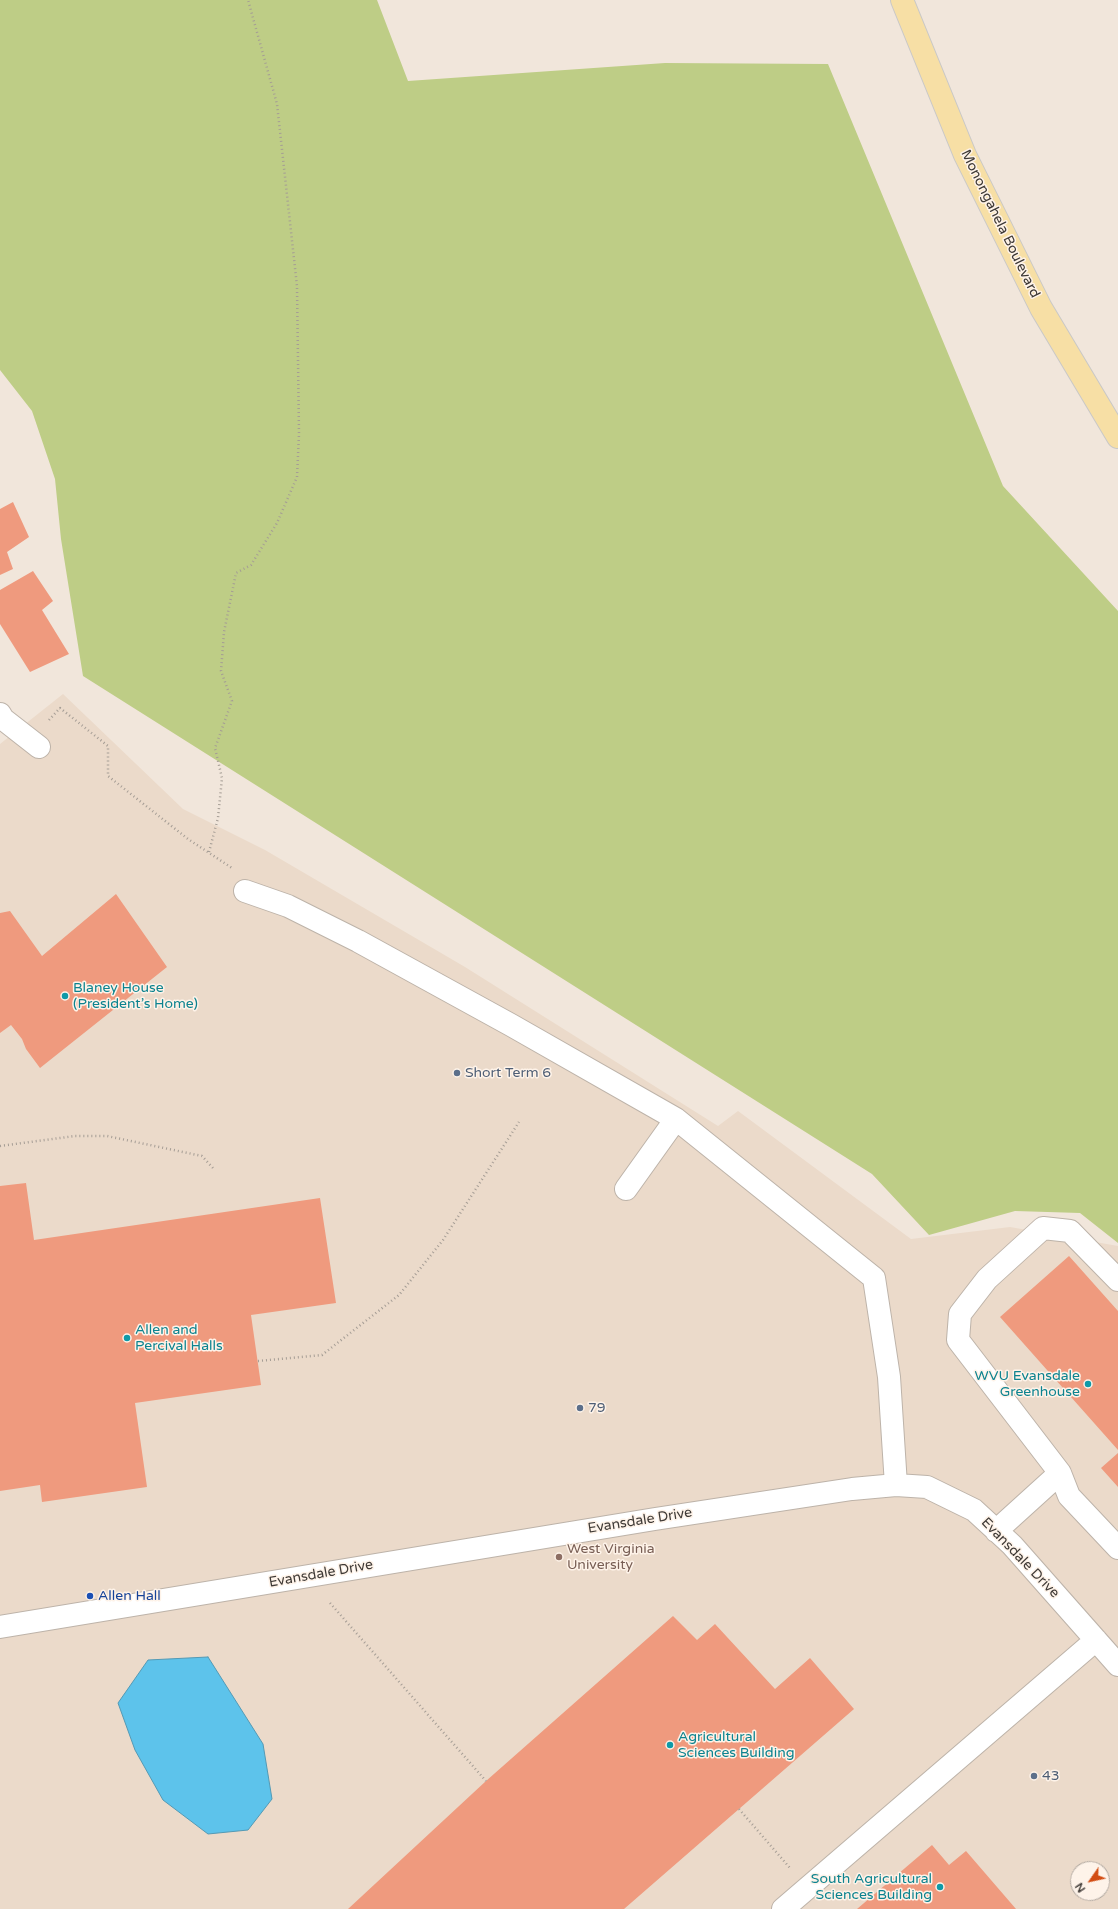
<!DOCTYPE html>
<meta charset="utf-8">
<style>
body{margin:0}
#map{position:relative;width:1118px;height:1909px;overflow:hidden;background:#f1e6db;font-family:"Varela Round",sans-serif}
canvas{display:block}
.north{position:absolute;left:1070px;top:1861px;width:40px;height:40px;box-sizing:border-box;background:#fef3e9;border:1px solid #b2a9a1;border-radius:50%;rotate:236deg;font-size:11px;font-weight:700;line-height:16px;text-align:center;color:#3f3a36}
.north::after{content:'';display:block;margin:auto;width:14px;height:18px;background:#d24c12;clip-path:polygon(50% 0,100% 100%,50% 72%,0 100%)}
</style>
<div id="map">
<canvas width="1118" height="1909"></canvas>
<div class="north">N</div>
</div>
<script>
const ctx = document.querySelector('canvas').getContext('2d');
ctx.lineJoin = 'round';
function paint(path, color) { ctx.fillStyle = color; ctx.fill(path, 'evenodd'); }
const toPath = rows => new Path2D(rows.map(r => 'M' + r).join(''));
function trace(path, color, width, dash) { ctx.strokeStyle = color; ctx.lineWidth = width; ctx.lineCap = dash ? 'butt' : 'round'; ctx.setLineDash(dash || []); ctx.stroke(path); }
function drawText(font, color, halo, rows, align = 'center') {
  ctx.font = font + ' "Varela Round",sans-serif'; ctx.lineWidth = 3; ctx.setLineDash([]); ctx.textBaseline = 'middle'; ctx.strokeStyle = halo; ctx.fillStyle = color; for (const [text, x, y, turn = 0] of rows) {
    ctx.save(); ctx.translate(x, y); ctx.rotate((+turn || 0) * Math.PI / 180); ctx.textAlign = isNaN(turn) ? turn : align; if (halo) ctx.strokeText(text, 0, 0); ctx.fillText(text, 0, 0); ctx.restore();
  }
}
paint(toPath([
 [63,694,183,809,265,850,465,967,718,1126,738,1111,911,1239,1010,1227,1118,1246,1118,1909,0,1909,0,744],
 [1078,1869,1102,1869,1102,1893,1078,1893]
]), '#ebdaca');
paint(toPath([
 [0,0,377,0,408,81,665,63,828,64,1003,486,1118,611,1118,1243,1080,1213,1015,1211,929,1235,872,1174,83,676,61,539,55,479,32,411,0,370]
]), '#becd86');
const water = toPath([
 [208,1657,263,1744,272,1799,248,1830,208,1834,163,1800,135,1750,118,1703,148,1660,208,1657]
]);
paint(water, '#5dc3eb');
trace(water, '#549ab5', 1);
paint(toPath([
 [13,502,29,537,7,552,13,569,0,575,0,509],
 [33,571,53,601,42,610,69,654,30,672,0,624,0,590],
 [116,894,167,967,40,1068,26,1049,22,1039,11,1025,0,1033,0,913,10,911,42,956],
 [26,1183,34,1240,320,1198,336,1303,251,1315,261,1385,135,1403,147,1487,42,1502,40,1485,0,1491,0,1186],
 [1069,1256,1118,1311,1118,1450,1000,1317],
 [1118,1453,1118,1487,1101,1468],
 [673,1616,697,1640,715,1624,775,1689,810,1658,854,1709,624,1909,348,1909,486,1781],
 [932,1845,949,1865,966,1851,1016,1909,857,1909]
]), '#ef9a7e');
const minor = toPath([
 [0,714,3,719,39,747],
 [245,891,288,906,358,941,511,1025,676,1119,874,1278,889,1377,896,1485],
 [626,1189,676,1119],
 [1060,1473,1069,1496,1118,1548],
 [996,1531,1060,1473,958,1340,960,1314,987,1279,1043,1228,1070,1231,1118,1280],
 [0,1627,655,1519,852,1489,896,1485,927,1487,974,1510,1012,1545,1118,1665],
 [783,1909,1096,1640]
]);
const major = toPath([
 [902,0,965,155,1041,308,1118,437]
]);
trace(minor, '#bdb3a9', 24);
trace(major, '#c9c8c7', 24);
trace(toPath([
 [49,720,60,708,108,746,108,776,188,839,232,868],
 [209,852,218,818,222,778,215,748,232,701,221,671,224,632,236,573,251,565,277,523,297,477,299,434,297,286,277,104,248,0],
 [0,1146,75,1136,107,1136,202,1156,213,1168],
 [258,1361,322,1355,399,1295,443,1240,519,1122],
 [330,1603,486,1781],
 [739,1809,790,1868]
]), '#a59d95', 2.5, [1, 3]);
trace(minor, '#fff', 22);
trace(major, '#f7dfa5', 22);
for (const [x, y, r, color] of [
 [65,996,4,"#0f9aa8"],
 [457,1073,4,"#5c6f8a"],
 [127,1338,4,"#0f9aa8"],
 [1088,1384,4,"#0f9aa8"],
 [580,1408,4,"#5c6f8a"],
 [559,1557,4,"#8d6e63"],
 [90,1596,4,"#1a4fb4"],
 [670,1745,4,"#0f9aa8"],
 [1034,1776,4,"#5c6f8a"],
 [940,1887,4,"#0f9aa8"]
]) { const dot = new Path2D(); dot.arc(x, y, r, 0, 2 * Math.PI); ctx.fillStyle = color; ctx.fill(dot); trace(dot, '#fef3e9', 1.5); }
drawText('14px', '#3f3a36', '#fef3e9', [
 ["Monongahela Boulevard",1000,224,64],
 ["Evansdale Drive",640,1521,-9],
 ["Evansdale Drive",1020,1558,46],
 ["Evansdale Drive",321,1574,-10]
]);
drawText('14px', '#0d838f', '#fef3e9', [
 ["Blaney House",73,988],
 ["(President’s Home)",73,1004],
 ["Allen and",135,1330],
 ["Percival Halls",135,1346],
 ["WVU Evansdale",1080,1376,"right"],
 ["Greenhouse",1080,1392,"right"],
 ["Agricultural",678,1737],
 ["Sciences Building",678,1753],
 ["South Agricultural",932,1879,"right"],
 ["Sciences Building",932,1895,"right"]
], 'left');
drawText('14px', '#4e5e75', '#fef3e9', [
 ["Short Term 6",465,1073],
 ["79",588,1408],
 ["43",1042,1776]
], 'left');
drawText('14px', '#785e54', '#fef3e9', [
 ["West Virginia",567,1549],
 ["University",567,1565]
], 'left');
drawText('14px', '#164399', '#fef3e9', [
 ["Allen Hall",98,1596]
], 'left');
</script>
